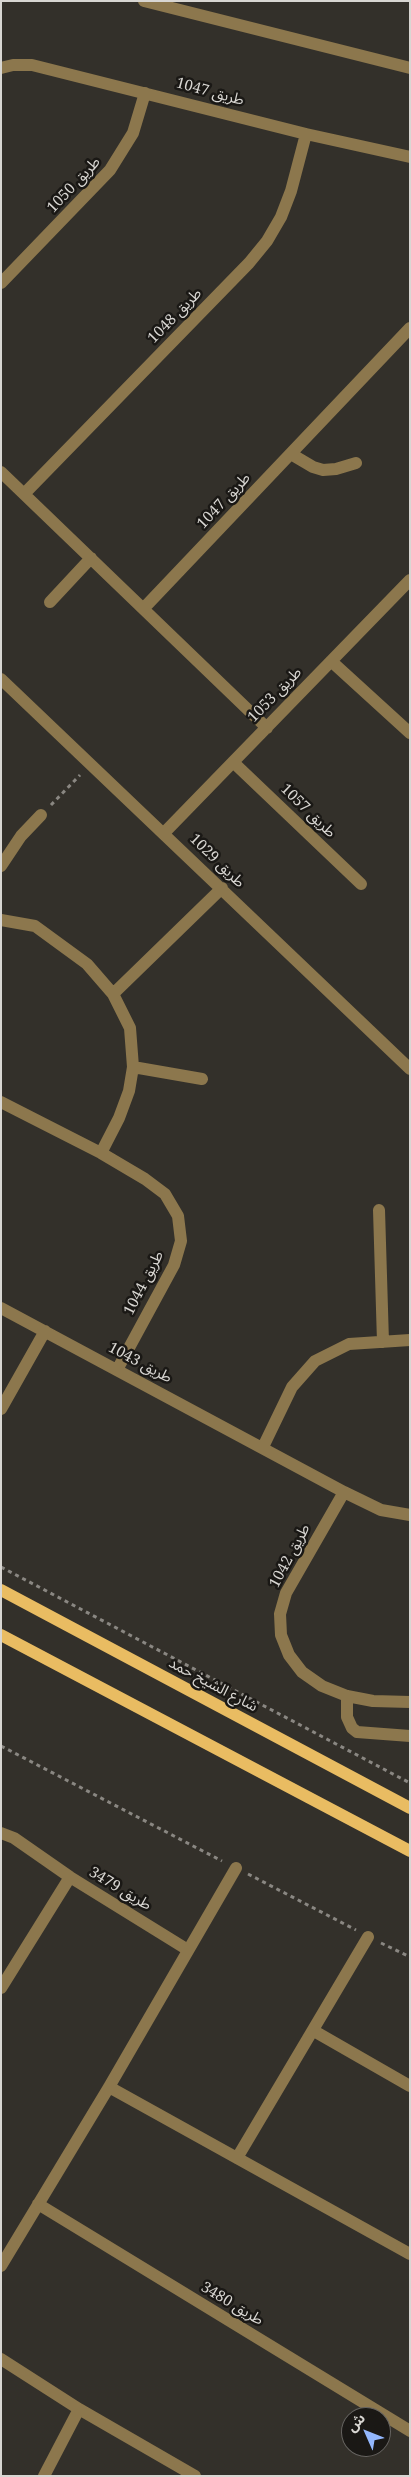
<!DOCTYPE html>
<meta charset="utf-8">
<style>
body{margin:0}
#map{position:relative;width:411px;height:2477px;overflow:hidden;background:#33302a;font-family:"Noto Serif","Noto Sans Arabic",serif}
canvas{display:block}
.frame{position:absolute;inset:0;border:2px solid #d8d6d2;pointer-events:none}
.north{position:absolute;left:341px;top:2407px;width:50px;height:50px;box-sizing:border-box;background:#1a1815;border:1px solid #666461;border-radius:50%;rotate:314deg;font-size:14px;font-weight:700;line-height:20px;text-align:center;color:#d8d6d2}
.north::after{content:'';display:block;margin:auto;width:18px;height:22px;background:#93b7fd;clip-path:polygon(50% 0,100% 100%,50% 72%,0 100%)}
</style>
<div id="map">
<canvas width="411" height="2477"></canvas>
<div class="frame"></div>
<div class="north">ش</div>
</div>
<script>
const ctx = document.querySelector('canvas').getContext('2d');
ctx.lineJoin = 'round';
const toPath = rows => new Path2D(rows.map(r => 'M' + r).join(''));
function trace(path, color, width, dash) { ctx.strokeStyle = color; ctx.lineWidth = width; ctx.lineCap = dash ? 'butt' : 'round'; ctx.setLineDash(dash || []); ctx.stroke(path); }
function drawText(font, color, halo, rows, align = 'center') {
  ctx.font = font + ' "Noto Serif","Noto Sans Arabic",serif'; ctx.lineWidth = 5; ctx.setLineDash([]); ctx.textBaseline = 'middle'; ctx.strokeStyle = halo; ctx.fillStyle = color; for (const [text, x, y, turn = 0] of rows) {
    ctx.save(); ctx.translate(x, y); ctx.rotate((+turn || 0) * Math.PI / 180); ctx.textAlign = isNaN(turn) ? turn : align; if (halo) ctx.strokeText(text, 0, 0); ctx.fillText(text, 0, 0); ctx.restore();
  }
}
trace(toPath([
 [51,805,80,775],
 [1,1567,410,1783],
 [1,1746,222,1861],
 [248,1874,356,1930],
 [381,1943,410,1957]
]), '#8a8782', 3, [4, 4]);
trace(toPath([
 [144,1,410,68],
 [1,68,13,65,32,65,306,134,410,157],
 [1,283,110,170,133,133,145,93],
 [291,454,313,467,323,470,336,469,356,463],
 [1,472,267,728],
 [24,494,249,263,267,241,281,217,291,191,306,134],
 [50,602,91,558],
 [144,608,410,328],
 [331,661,410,733],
 [1,679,410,1069],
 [233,762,361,884],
 [164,833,410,580],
 [1,866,21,836,41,815],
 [1,920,35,926,87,964,113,994,130,1028,133,1067,129,1091,119,1118,101,1153],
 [113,994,222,888],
 [133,1067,202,1079],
 [1,1102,101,1153,145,1179,165,1194,178,1216,181,1241,174,1265,117,1370],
 [379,1210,383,1342],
 [1,1308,344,1492,381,1510,410,1515],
 [1,1409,45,1331],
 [263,1447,292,1387,315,1361,349,1344,410,1340],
 [344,1492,286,1593,280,1614,281,1635,289,1655,302,1672,322,1686,347,1696,373,1701,410,1702],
 [347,1696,347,1717,352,1728,357,1732,410,1736],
 [1,1833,14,1838,70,1877],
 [1,1988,70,1877,188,1950],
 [314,2031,410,2086],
 [109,2087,410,2254],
 [237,2158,368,1937],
 [38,2204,410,2431],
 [1,2266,109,2087,236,1868],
 [1,2359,79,2409],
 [44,2476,79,2409,195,2476]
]), '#8c774d', 12);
trace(toPath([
 [1,1590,410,1808],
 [1,1635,410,1851]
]), '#e9bc62', 12);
drawText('15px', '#d8d6d2', '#1a1815', [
 ["طريق 1047",210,92,15],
 ["طريق 1050",74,185,-47],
 ["طريق 1048",175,316,-46],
 ["طريق 1047",224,501,-47],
 ["طريق 1053",275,695,-46],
 ["طريق 1057",308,811,44],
 ["طريق 1029",217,861,44],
 ["طريق 1044",144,1283,-63],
 ["طريق 1043",140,1363,28],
 ["طريق 1042",290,1556,-62],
 ["شارع الشيخ حمد",213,1685,28],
 ["طريق 3479",120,1889,31],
 ["طريق 3480",232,2304,31]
]);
</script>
